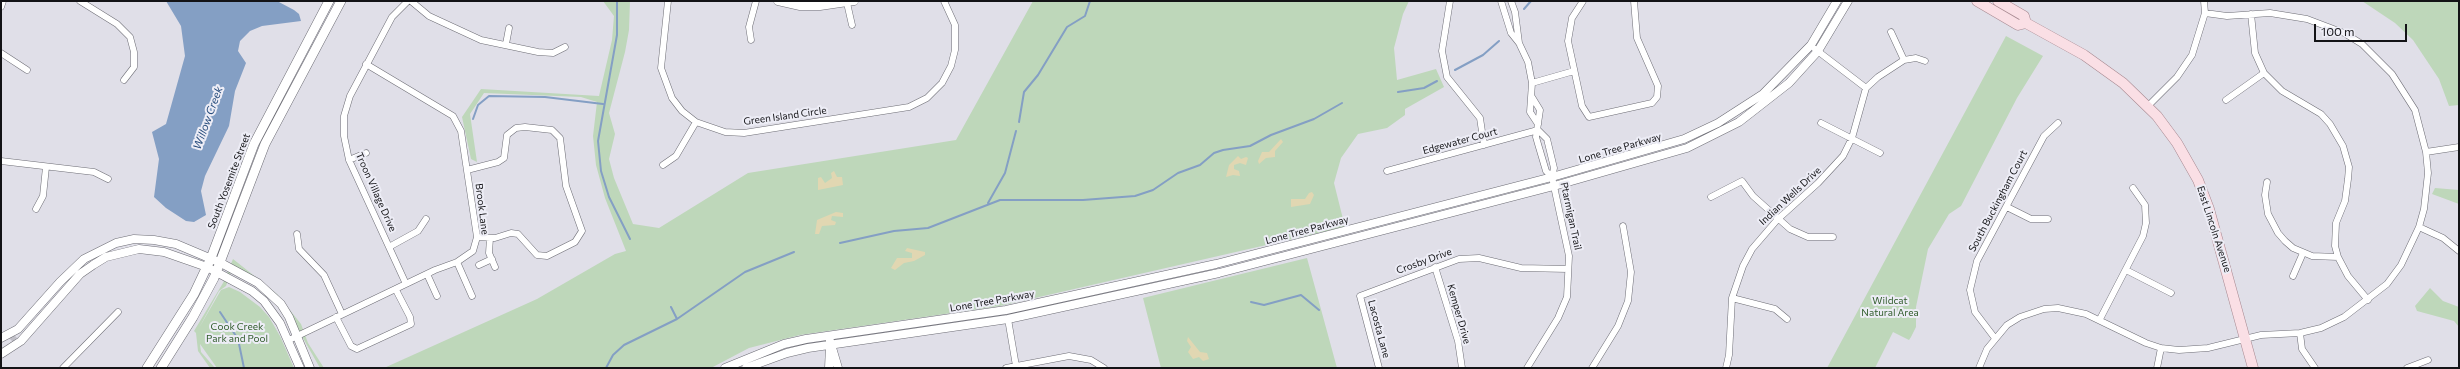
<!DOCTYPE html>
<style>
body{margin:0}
#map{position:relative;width:2460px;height:369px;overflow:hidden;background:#e0dfe8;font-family:Commissioner,sans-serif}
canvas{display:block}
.frame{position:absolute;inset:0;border:2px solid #131316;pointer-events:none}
.scale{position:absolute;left:2314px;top:24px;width:93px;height:18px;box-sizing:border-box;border:2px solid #131316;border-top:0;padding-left:5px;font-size:12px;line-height:14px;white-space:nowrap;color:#131316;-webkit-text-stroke:3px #ededf6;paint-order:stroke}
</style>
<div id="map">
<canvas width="2460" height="369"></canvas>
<div class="frame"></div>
<div class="scale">100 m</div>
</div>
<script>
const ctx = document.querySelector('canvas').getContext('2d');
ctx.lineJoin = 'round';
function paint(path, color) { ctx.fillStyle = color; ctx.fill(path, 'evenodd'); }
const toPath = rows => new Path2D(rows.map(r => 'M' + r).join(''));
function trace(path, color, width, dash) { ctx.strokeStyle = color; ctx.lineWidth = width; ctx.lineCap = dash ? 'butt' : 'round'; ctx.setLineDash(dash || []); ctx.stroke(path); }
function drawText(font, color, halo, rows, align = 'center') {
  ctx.font = font + ' Commissioner,sans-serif'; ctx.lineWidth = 4; ctx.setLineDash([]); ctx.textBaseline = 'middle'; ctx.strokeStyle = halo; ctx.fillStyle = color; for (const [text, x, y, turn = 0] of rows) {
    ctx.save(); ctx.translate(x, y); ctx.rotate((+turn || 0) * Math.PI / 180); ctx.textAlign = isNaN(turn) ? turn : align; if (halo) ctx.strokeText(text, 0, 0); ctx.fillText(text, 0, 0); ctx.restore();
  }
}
paint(toPath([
 [603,1,630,1,629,30,625,52,609,113,615,134,609,159,614,178,633,224,659,228,748,173,956,140,1033,1,1409,1,1403,14,1394,48,1397,80,1436,69,1444,87,1405,109,1405,115,1387,128,1358,134,1341,158,1334,183,1345,227,1000,306,800,335,749,348,711,368,384,368,537,299,615,254,626,251,605,198,596,165,593,136,597,102,581,97,484,93,470,114,477,162,471,159,462,117,481,89,599,96,612,40,614,16],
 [2362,1,2459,1,2459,105,2449,106,2439,79,2413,40,2395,23],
 [2006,36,2043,56,2017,98,1961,206,1949,214,1928,249,1916,307,1916,327,1911,337,1909,340,1893,332,1875,368,1827,368],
 [2435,188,2459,190,2459,204,2432,194],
 [1307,258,1337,368,1161,368,1143,298],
 [233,259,277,294,301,324,308,343,324,368,320,368,287,310,233,266,226,286,219,291,199,328,221,290,229,287,240,292,260,307,269,317,280,336,294,368,217,368,200,344,201,352,215,368,210,368,198,351,196,333,194,331,223,283],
 [2430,288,2443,301,2459,307,2459,327,2454,321,2417,311,2415,306]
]), '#bed7ba');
paint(toPath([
 [1281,139,1283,142,1275,151,1275,157,1266,158,1259,164,1258,161,1262,152,1269,152],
 [1238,156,1241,159,1246,157,1248,158,1246,165,1240,163,1234,165,1234,169,1239,171,1240,176,1233,175,1226,177,1229,165],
 [834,171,837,177,842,177,843,185,818,190,818,178,821,177,825,183,832,178,831,173],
 [1309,193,1312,192,1314,195,1310,204,1291,207,1291,199,1305,199],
 [836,212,843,213,843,217,832,216,831,220,836,222,835,225,822,226,819,234,815,234,817,220],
 [907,248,925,252,925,255,914,261,904,263,895,270,891,268,897,258,912,258,912,253,905,251],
 [1188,337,1200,352,1207,353,1209,359,1203,361,1199,357,1193,359,1188,352,1191,347,1187,341]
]), '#e1d7b2');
paint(toPath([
 [166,1,277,1,294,10,299,14,301,21,262,26,250,31,240,41,238,51,246,63,235,91,229,126,205,176,201,191,206,215,194,222,186,221,166,208,154,197,159,159,152,132,166,124,185,56,181,26]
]), '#849fc4');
trace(toPath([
 [617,1,617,35,598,141,601,171,609,197,630,239],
 [1524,9,1531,1],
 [1455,70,1483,55,1499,41],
 [1398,92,1424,88,1437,81],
 [473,119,478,105,489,96,545,97,603,104],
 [1019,122,1024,92,1038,75,1067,27,1085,16,1090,1],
 [988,203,1005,173,1016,131],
 [840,243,894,231,928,228,1000,200,1083,200,1135,196,1153,190,1178,173,1200,165,1214,153,1223,150,1250,146,1271,135,1314,119,1342,103],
 [1251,302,1264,305,1301,295,1319,310],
 [671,307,677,319],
 [220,312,238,339,244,368],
 [606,368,613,355,624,345,677,319,745,272,794,252]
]), '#849fc4', 2);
trace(toPath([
 [10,339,14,335]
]), '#c1c0c8', 8, [8, 4]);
const minor = toPath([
 [80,1,117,24,130,37,134,52,134,67,124,80],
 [411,1,429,16,481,40,538,52,553,53,565,47],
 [668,1,661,68,672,98,682,111,696,122,725,132,744,133,909,107,927,98,942,83,951,66,955,50,955,25,944,1],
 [1450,1,1442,51,1447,77,1480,118,1484,145],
 [1501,1,1511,33,1519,43,1528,62,1532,83,1530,112,1538,124],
 [1511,1,1515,12,1519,43],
 [1583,1,1572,18,1568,41,1582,106,1589,117,1652,103,1657,97,1658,86,1637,38,1634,1],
 [847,3,852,25],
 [1,7,3,1],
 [2251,14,2255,53,2264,73,2282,91,2321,114,2330,124,2343,146,2349,167,2348,179,2345,201,2336,223,2335,246,2338,257,2348,276,2368,300],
 [1891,32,1904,60],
 [751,40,749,27,756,1],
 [506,44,509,28],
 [1815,49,1866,88],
 [1,53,27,70],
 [1532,83,1574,71],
 [1532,97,1540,110,1536,137,1538,144,1546,171,1552,177],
 [2226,100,2264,73],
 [2148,106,2177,77,2192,55,2205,13,2204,1],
 [1821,123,1880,153],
 [2426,152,2459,147],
 [349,160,366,153],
 [1,161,94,172,108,179],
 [663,165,676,156,696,122],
 [467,170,498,162,504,158,507,135,516,128,525,127,552,130,560,138,566,186,582,231,575,242,547,256,537,255,518,234,511,233,495,238,477,237],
 [1387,171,1538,130],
 [2267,182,2265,195,2268,214,2278,233,2285,241,2293,248,2312,256,2338,257],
 [1711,197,1742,181,1753,196,1790,229,1808,237,1833,237],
 [2007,207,2031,219,2048,219],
 [36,209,43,196,46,167],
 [2419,227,2443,238,2459,251],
 [297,234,299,249,324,275,342,314],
 [490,238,489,253,495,267],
 [389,247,418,231,426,219],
 [457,262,472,296],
 [479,265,492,259],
 [1435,267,1458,341,1462,368],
 [2126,270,2171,293],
 [427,274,437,296],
 [2293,276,2303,253],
 [406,284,349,160,344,136,344,116,350,96,392,17,408,1],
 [1732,298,1775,309,1787,319],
 [336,317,351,346,357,349,411,324,410,317,396,290],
 [1008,319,1016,366],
 [2100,319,2143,236,2146,223,2145,205,2133,188],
 [2300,333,2302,349,2315,368],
 [1994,337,1975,312,1970,290,1977,261,2044,136,2058,123],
 [289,340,435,270,457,262,473,251,477,237,461,131,453,116,366,64],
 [63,368,118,312],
 [1006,368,1069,356,1091,360,1104,368],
 [1379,368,1360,296,1459,259,1479,258,1521,268,1568,269],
 [1527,368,1558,318,1567,297,1569,256,1552,177,1554,168,1547,139,1538,130],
 [1592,368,1618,326,1628,301,1631,272,1623,226],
 [1726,368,1729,355,1732,298,1743,266,1752,249,1777,220,1818,183,1843,156,1852,138,1866,88,1878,77,1904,60,1916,58,1925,61],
 [1979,368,1987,349,2007,325,2020,317,2044,309,2058,308,2086,314,2146,343,2161,348,2179,350,2208,348,2261,335,2300,333,2321,328,2344,317,2387,284,2401,265,2419,227,2424,209,2428,173,2426,152,2415,110,2392,74,2362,44,2344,33,2307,19,2270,13,2227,16,2205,13],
 [2157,368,2161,348],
 [2407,368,2428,360]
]);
const tertiary = toPath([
 [778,1,800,6,820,6,854,1],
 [1,338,18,329,60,282,84,259,116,243,134,239,154,240,176,244,221,263,258,283,281,304,289,317,310,368],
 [830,341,838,368],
 [1,354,21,341,80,274,93,265,106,257,139,249,164,252,207,267,252,291,264,301,280,323,300,368],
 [725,368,784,344,806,339,1006,310,1216,264,1552,177,1684,139,1718,123,1763,94,1811,45,1837,1],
 [746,368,787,353,808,348,1008,319,1219,273,1554,186,1687,148,1739,122,1789,83,1818,51,1848,1],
 [829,368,830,346]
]);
const secondary = toPath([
 [147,368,194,294,211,258,254,144,329,1],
 [161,368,193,317,214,278,265,144,341,1]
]);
const primary = toPath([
 [1977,1,2018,25,2026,23],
 [1998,1,2024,16,2026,23,2084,55,2123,83,2157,116,2177,143,2198,180,2209,209,2253,368]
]);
trace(minor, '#6d6d75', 7);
trace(tertiary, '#6d6d75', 9);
trace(secondary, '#6d6d75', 10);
trace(primary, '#a78991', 11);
trace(minor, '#fff', 6);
trace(tertiary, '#fff', 8);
trace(secondary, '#fff', 9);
trace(primary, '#fadfe5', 10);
drawText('10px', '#131316', '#ededf6', [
 ["Green Island Circle",785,116,-8],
 ["Edgewater Court",1460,141,-15],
 ["Lone Tree Parkway",1620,148,-16],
 ["South Yosemite Street",229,181,-69],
 ["Troon Village Drive",376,192,66],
 ["Indian Wells Drive",1790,196,-43],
 ["South Buckingham Court",1998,201,-62],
 ["Brook Lane",482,209,83],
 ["Ptarmigan Trail",1571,216,78],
 ["East Lincoln Avenue",2214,229,72],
 ["Lone Tree Parkway",1307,230,-15],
 ["Crosby Drive",1424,261,-20],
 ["Lone Tree Parkway",992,301,-10],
 ["Kemper Drive",1459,314,74],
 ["Lacosta Lane",1379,329,75]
]);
drawText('10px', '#305c2b', '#ededf6', [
 ["Wildcat",1890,301],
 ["Natural Area",1890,313],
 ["Cook Creek",237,327],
 ["Park and Pool",237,339]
]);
drawText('italic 11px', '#284d7d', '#ededf6', [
 ["Willow Creek",208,118,-70]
]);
</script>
